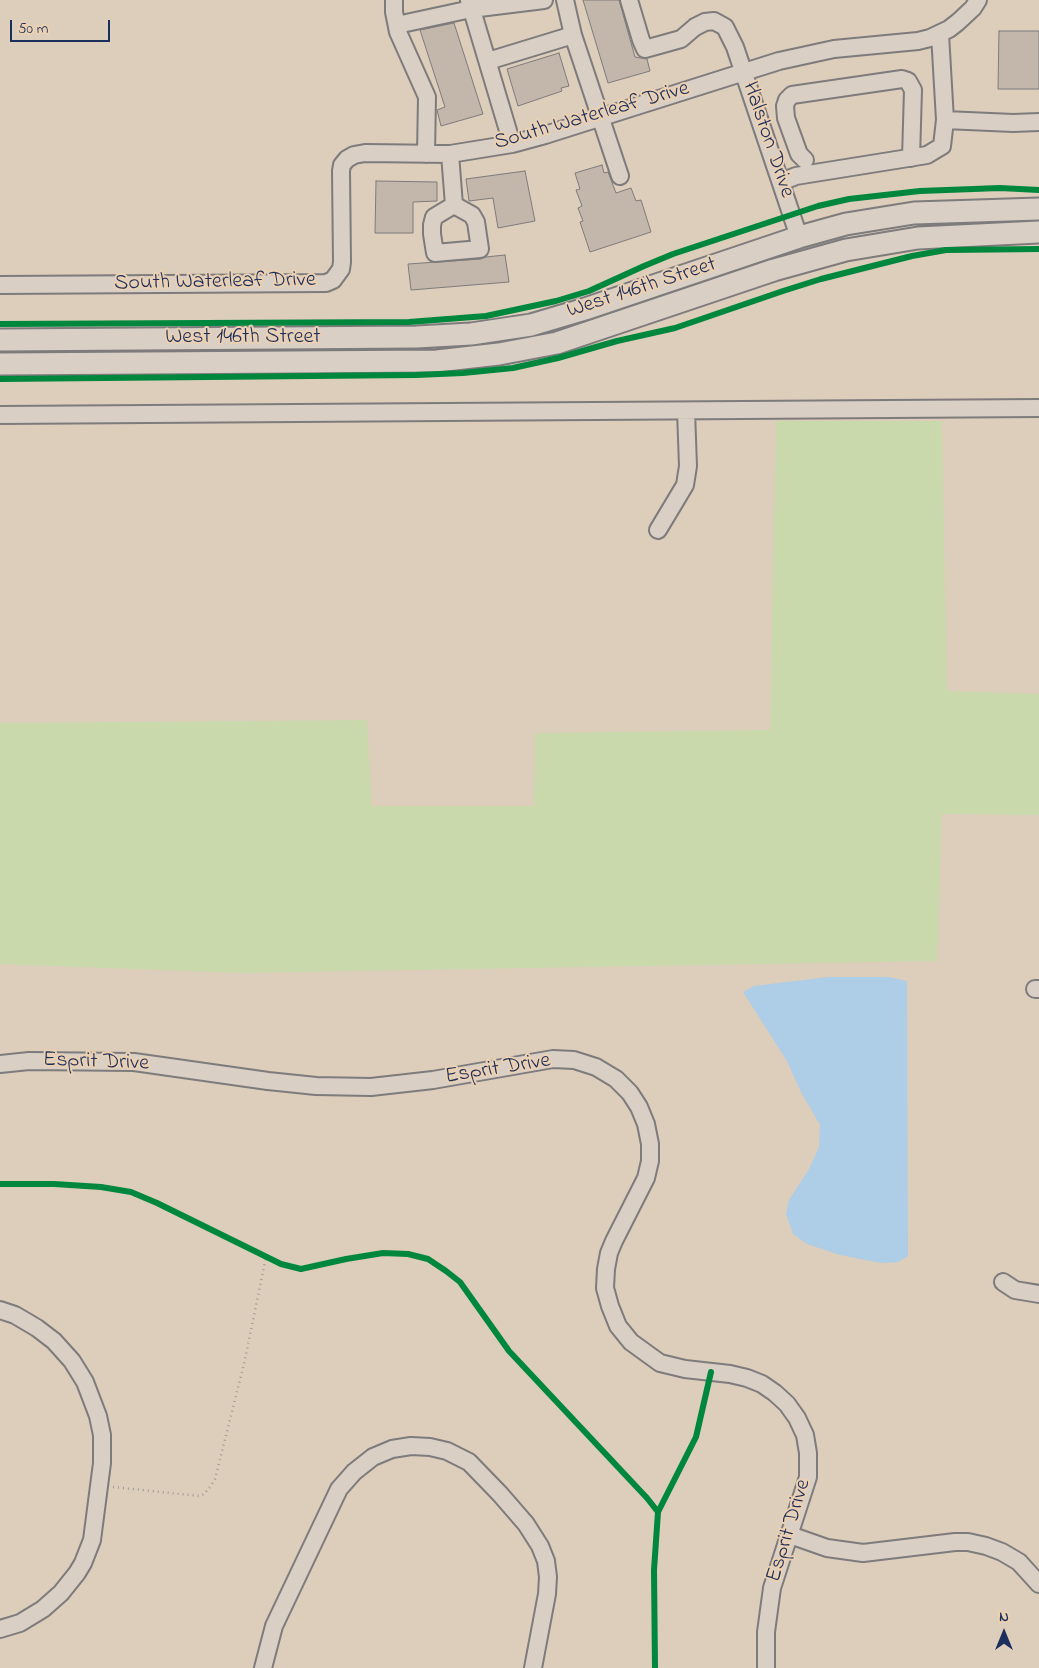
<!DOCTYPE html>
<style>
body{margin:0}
#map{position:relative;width:1039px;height:1668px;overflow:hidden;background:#ddcdbb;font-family:"Indie Flower",sans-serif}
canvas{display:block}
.north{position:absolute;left:979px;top:1608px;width:50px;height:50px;-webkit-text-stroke:4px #ebd0b2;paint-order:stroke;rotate:0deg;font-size:14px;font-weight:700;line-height:20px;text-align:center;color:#1b2f5e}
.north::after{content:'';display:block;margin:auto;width:18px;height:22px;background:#1b2f5e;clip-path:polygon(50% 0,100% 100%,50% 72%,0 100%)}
.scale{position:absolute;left:10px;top:20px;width:100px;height:22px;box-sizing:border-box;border:2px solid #1b2f5e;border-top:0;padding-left:6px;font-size:15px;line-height:18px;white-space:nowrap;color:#1b2f5e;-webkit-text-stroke:4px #ebd0b2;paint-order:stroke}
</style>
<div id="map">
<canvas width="1039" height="1668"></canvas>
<div class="north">N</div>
<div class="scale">50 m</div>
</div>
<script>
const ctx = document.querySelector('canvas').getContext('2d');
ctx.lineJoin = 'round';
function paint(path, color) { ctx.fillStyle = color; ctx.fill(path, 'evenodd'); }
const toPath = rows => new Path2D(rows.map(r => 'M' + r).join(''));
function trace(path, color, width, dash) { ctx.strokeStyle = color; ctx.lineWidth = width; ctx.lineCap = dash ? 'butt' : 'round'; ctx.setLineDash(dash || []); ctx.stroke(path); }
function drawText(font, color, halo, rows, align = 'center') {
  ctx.font = font + ' "Indie Flower",sans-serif'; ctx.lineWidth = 4; ctx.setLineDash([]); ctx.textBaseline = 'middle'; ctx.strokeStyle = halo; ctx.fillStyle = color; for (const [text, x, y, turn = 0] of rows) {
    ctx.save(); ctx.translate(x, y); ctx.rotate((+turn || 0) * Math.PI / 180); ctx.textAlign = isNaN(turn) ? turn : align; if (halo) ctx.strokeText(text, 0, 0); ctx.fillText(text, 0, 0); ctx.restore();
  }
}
paint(toPath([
 [776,421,942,421,947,691,1039,694,1039,815,942,814,937,961,239,973,0,964,0,723,367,720,372,806,534,806,535,733,770,730]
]), '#c9d9ac');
paint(toPath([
 [828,977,889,977,907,981,908,1256,898,1262,881,1263,840,1255,807,1244,793,1234,786,1214,789,1200,809,1169,819,1147,820,1125,801,1092,787,1061,743,992,754,986]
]), '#aecde6');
const building = toPath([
 [583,0,619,0,635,57,647,59,650,71,608,83,583,0],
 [454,23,483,114,441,126,437,110,445,107,420,30,454,23],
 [999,31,1039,31,1039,89,998,89,999,31],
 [559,53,569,86,561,88,562,91,518,106,507,69,559,53],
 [602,165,604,173,608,172,616,193,631,188,636,201,641,200,651,232,590,252,580,222,583,221,578,208,582,206,576,190,580,189,575,173,602,165],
 [525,171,535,221,498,228,493,198,469,201,466,179,525,171],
 [376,181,437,182,437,201,413,202,413,233,375,233,376,181],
 [505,255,509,282,411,290,408,264,481,259,486,257,505,255]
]);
paint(building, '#c3b7ab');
trace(building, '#7e7b7c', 1);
const minor = toPath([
 [394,0,394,12,398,32,427,97,426,154],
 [469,0,512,144],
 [565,0,573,35,620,176],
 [629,0,641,40,645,49,681,39,695,27,705,22,714,21,725,27,735,47,799,237],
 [397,25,471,9,544,0],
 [940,34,945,120,1013,123,1039,122],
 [488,61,573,35],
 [450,154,454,205,434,217,432,225,432,234,435,253,480,249,476,222,472,215,454,205],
 [805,160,799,154,786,118,785,106,787,100,792,95,902,79,908,81,913,90,911,158],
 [781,182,796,176,927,155,942,146,945,120],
 [0,285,326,283,333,280,341,269,342,262,341,171,342,165,347,159,354,155,365,153,450,154,512,144,545,135,779,61,834,49,918,41,930,38,949,29,958,22,973,8,978,0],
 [0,415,1039,408],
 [658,530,685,485,688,466,686,411],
 [1035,989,1039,989],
 [0,1064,29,1061,134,1062,268,1081,316,1086,371,1087,433,1080,553,1059,574,1060,596,1067,616,1079,630,1093,639,1107,646,1124,650,1144,650,1161,646,1178,614,1241,609,1253,606,1269,605,1288,610,1306,618,1326,631,1342,660,1363,685,1369,730,1374,747,1378,762,1384,775,1393,787,1404,797,1418,805,1435,808,1453,808,1477,772,1588,766,1632,766,1668],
 [1003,1282,1015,1290,1039,1294],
 [0,1310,15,1315,37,1328,54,1341,72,1361,85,1382,98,1416,102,1435,102,1463,92,1540,83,1563,77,1573,61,1593,43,1609,20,1623,0,1629],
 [790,1535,827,1548,863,1553,955,1542,968,1542,986,1546,1002,1552,1019,1562,1039,1584],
 [263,1668,274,1626,339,1489,354,1472,373,1457,392,1449,411,1446,430,1447,447,1451,469,1462,500,1494,526,1524,540,1546,546,1561,548,1577,547,1594,533,1668]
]);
const major = toPath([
 [0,340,416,337,471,334,531,325,585,309,799,237,846,224,914,213,1039,209],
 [0,364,437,361,499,354,557,343,774,270,846,250,918,238,1039,232]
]);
trace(minor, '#7e7b7c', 20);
trace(major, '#7e7b7c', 25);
trace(toPath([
 [113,1487,200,1496,204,1494,210,1487,215,1479,244,1364,266,1257]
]), '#a09c99', 2.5, [1, 4]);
trace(minor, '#d9cfc4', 16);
trace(major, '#d9cfc4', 21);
trace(toPath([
 [0,324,409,322,486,316,556,301,589,291,644,266,673,254,818,206,849,199,920,191,1000,188,1039,190],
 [0,379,416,375,463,373,513,368,558,358,617,341,675,328,783,291,821,279,912,256,946,250,1039,249],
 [0,1184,54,1184,101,1187,131,1192,157,1203,281,1264,301,1269,346,1259,383,1253,408,1254,428,1259,446,1271,460,1282,509,1351,647,1498,658,1512],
 [655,1668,654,1570,658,1512,696,1437,711,1372]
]), '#00873e', 6);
drawText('22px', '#1b2f5e', '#ebd0b2', [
 ["South Waterleaf Drive",592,117,-16],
 ["Halston Drive",767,140,71],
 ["South Waterleaf Drive",215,283,-1],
 ["West 146th Street",642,289,-18],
 ["West 146th Street",243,338],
 ["Esprit Drive",96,1063,2],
 ["Esprit Drive",498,1070,-9],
 ["Esprit Drive",790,1531,-73]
]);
</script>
